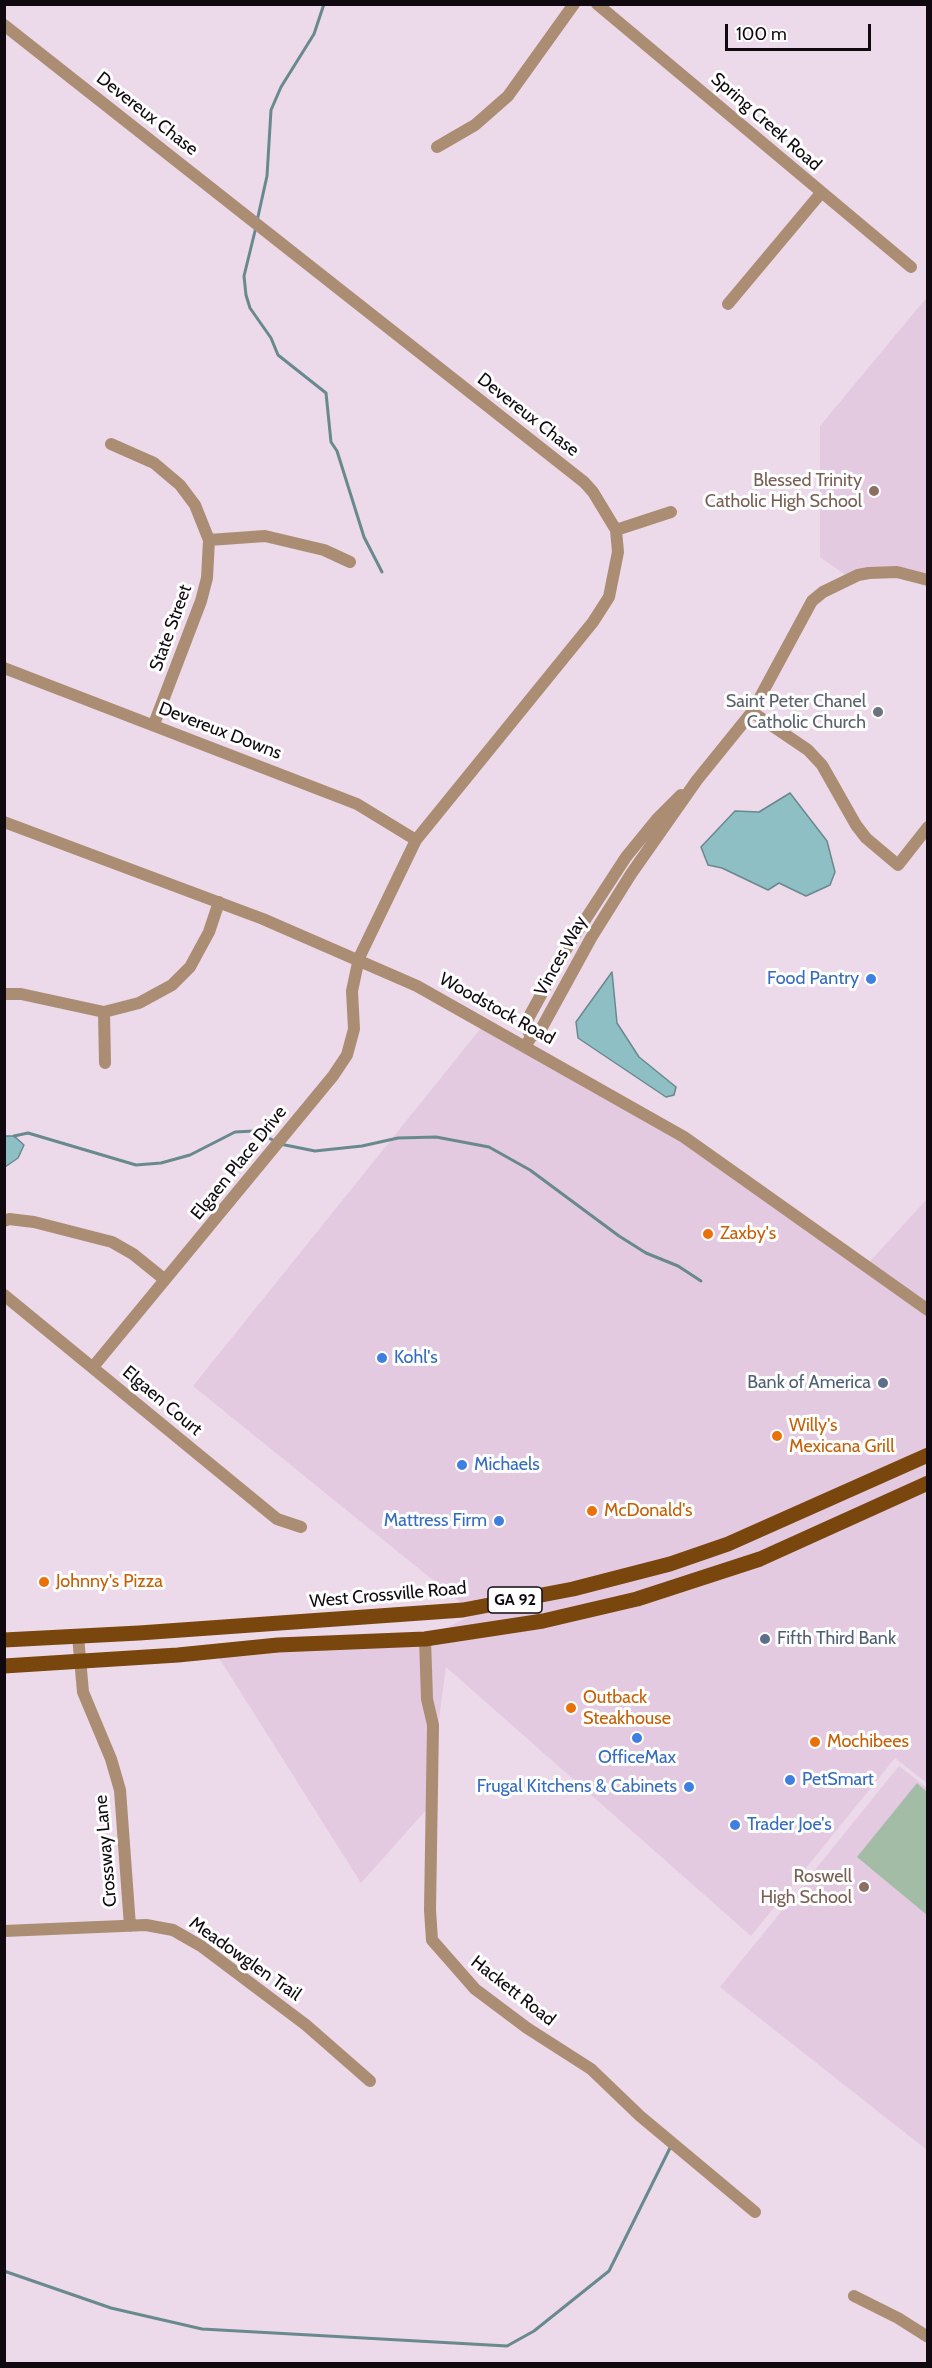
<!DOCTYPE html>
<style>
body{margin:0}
#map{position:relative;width:932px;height:2368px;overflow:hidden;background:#ecd9ea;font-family:Cabin,sans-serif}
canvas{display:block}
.frame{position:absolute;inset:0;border:6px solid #100a10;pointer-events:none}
.scale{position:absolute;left:725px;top:24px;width:146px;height:27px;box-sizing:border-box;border:3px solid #100a10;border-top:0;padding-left:8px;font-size:18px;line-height:21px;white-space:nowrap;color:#100a10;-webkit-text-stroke:4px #fff;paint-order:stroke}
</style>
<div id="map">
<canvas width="932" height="2368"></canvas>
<div class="frame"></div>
<div class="scale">100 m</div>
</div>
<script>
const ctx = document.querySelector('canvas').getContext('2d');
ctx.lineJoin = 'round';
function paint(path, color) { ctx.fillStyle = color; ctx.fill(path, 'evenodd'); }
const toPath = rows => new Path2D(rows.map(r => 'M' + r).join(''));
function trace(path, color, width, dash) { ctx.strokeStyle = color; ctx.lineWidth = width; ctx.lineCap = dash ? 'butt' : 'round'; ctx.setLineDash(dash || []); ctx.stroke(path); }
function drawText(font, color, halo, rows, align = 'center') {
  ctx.font = font + ' Cabin,sans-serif'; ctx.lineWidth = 6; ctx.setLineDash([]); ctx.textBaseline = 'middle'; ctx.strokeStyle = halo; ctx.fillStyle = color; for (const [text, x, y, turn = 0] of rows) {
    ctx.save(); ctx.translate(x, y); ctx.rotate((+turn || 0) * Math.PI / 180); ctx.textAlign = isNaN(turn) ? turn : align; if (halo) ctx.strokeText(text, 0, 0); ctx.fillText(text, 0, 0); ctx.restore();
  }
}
paint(toPath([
 [927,297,927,579,879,572,851,579,820,557,820,426],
 [485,1023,606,1089,863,1269,927,1199,927,1783,895,1758,751,1936,446,1667,427,1809,361,1883,214,1650,417,1642,475,1614,193,1386],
 [899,1766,927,1788,927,2150,720,1987]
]), '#e4cae0');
paint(toPath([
 [917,1783,927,1792,927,1915,857,1857]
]), '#a2bca6');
const water = toPath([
 [790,793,827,841,835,872,830,885,806,896,779,883,768,890,722,868,708,865,701,847,735,811,759,812,790,793],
 [612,972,617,1023,639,1057,676,1087,674,1095,666,1097,578,1038,576,1022,612,972],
 [5,1136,14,1136,24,1145,18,1158,5,1167,5,1136]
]);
paint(water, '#8ebfc4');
trace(water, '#68898e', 1.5);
trace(toPath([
 [257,221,267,176,271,110,281,87,314,34,324,4],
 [256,227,244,276,246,295,250,308,271,338,278,355,326,393,331,442,337,451,364,537,382,572],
 [14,1136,28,1133,136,1165,161,1163,190,1155,235,1132,254,1131,275,1141],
 [280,1144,315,1151,362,1146,398,1138,436,1137,489,1147,530,1170,619,1236,646,1253,678,1266,701,1281],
 [4,2271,111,2308,202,2329,507,2346,534,2331,609,2271,670,2148]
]), '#68898e', 3);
trace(toPath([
 [597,4,911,267],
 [4,25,584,482,593,492,616,530,618,552,609,597,593,622,416,840,359,958,352,991,354,1029,347,1055,333,1076,93,1367],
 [437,147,475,125,508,96,574,4],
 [728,304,821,193],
 [111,444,154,463,180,485,195,505,209,540,207,578,201,601,154,724],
 [616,530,671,512],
 [209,540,265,536,324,550,350,562],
 [4,668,357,804,416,840],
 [752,712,808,750,822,765,856,825,866,838,898,865,928,827],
 [4,822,263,919,417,986,684,1137,928,1310],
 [4,994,21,994,104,1012,139,1003,172,985,190,967,209,932,219,902],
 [104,1012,105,1063],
 [531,1037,525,1024,568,946,626,857,657,819,681,795],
 [526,1045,531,1037,540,1031,591,938,631,874,697,780,752,712,812,601,823,592,858,575,869,573,897,572,928,580],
 [4,1221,9,1219,34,1222,112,1242,133,1254,164,1279],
 [4,1295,277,1519,301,1527],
 [78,1636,83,1692,111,1759,120,1790,130,1926],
 [425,1639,427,1699,433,1725,430,1910,432,1940,475,1989,527,2028,591,2069,640,2116,755,2212],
 [4,1931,146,1925,173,1930,201,1946,306,2025,370,2081],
 [854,2296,898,2318,928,2337]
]), '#aa8d73', 12);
trace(toPath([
 [4,1640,139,1633,463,1610,573,1589,670,1564,728,1544,928,1455],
 [4,1666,178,1655,278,1645,425,1639,543,1621,637,1599,760,1559,928,1483]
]), '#79470d', 15);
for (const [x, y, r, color] of [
 [874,491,6,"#8d6e63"],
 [878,712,6,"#6b7280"],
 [871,979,6,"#3f7fe0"],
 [708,1234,6,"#e8710a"],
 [382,1358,6,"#3f7fe0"],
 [883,1383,6,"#5c6f8a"],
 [777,1436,6,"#e8710a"],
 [462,1465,6,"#3f7fe0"],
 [592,1511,6,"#e8710a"],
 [499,1521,6,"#3f7fe0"],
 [44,1582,6,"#e8710a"],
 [765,1639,6,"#5c6f8a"],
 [571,1708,6,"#e8710a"],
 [637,1738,6,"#3f7fe0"],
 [815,1742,6,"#e8710a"],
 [790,1780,6,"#3f7fe0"],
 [689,1787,6,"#3f7fe0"],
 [735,1825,6,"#3f7fe0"],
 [864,1887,6,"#8d6e63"]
]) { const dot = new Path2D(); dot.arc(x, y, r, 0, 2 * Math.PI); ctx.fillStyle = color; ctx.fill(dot); trace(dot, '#fff', 2); }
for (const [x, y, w] of [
 [515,1600,54]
]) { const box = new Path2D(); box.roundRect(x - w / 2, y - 13, w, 26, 4.5); ctx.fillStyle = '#fff'; ctx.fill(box); trace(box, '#100a10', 1.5); }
drawText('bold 16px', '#100a10', null, [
 ["GA 92",515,1600]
]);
drawText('18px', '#100a10', '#fff', [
 ["Devereux Chase",147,114,38],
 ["Spring Creek Road",766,122,41],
 ["Devereux Chase",528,415,38],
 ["State Street",171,628,-70],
 ["Devereux Downs",220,731,21],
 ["Vinces Way",561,956,-61],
 ["Woodstock Road",497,1009,29],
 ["Elgaen Place Drive",239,1163,-51],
 ["Elgaen Court",162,1401,40],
 ["West Crossville Road",388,1595,-5],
 ["Crossway Lane",106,1851,-95],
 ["Meadowglen Trail",245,1959,35],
 ["Hackett Road",513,1991,38]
]);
drawText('18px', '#785e54', '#fff', [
 ["Blessed Trinity",862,481],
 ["Catholic High School",862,502],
 ["Roswell",852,1877],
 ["High School",852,1898]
], 'right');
drawText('18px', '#5b616d', '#fff', [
 ["Saint Peter Chanel",866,702],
 ["Catholic Church",866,723]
], 'right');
drawText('18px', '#366cbe', '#fff', [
 ["Food Pantry",859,979,"right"],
 ["Kohl's",394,1358],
 ["Michaels",474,1465],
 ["Mattress Firm",487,1521,"right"],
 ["OfficeMax",637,1758,"center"],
 ["PetSmart",802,1780],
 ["Frugal Kitchens & Cabinets",677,1787,"right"],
 ["Trader Joe's",747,1825]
], 'left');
drawText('18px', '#c56008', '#fff', [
 ["Zaxby's",720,1234],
 ["Willy's",789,1426],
 ["Mexicana Grill",789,1447],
 ["McDonald's",604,1511],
 ["Johnny's Pizza",56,1582],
 ["Outback",583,1698],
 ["Steakhouse",583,1719],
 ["Mochibees",827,1742]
], 'left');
drawText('18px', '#4e5e75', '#fff', [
 ["Bank of America",871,1383],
 ["Fifth Third Bank",777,1639,"left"]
], 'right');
</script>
